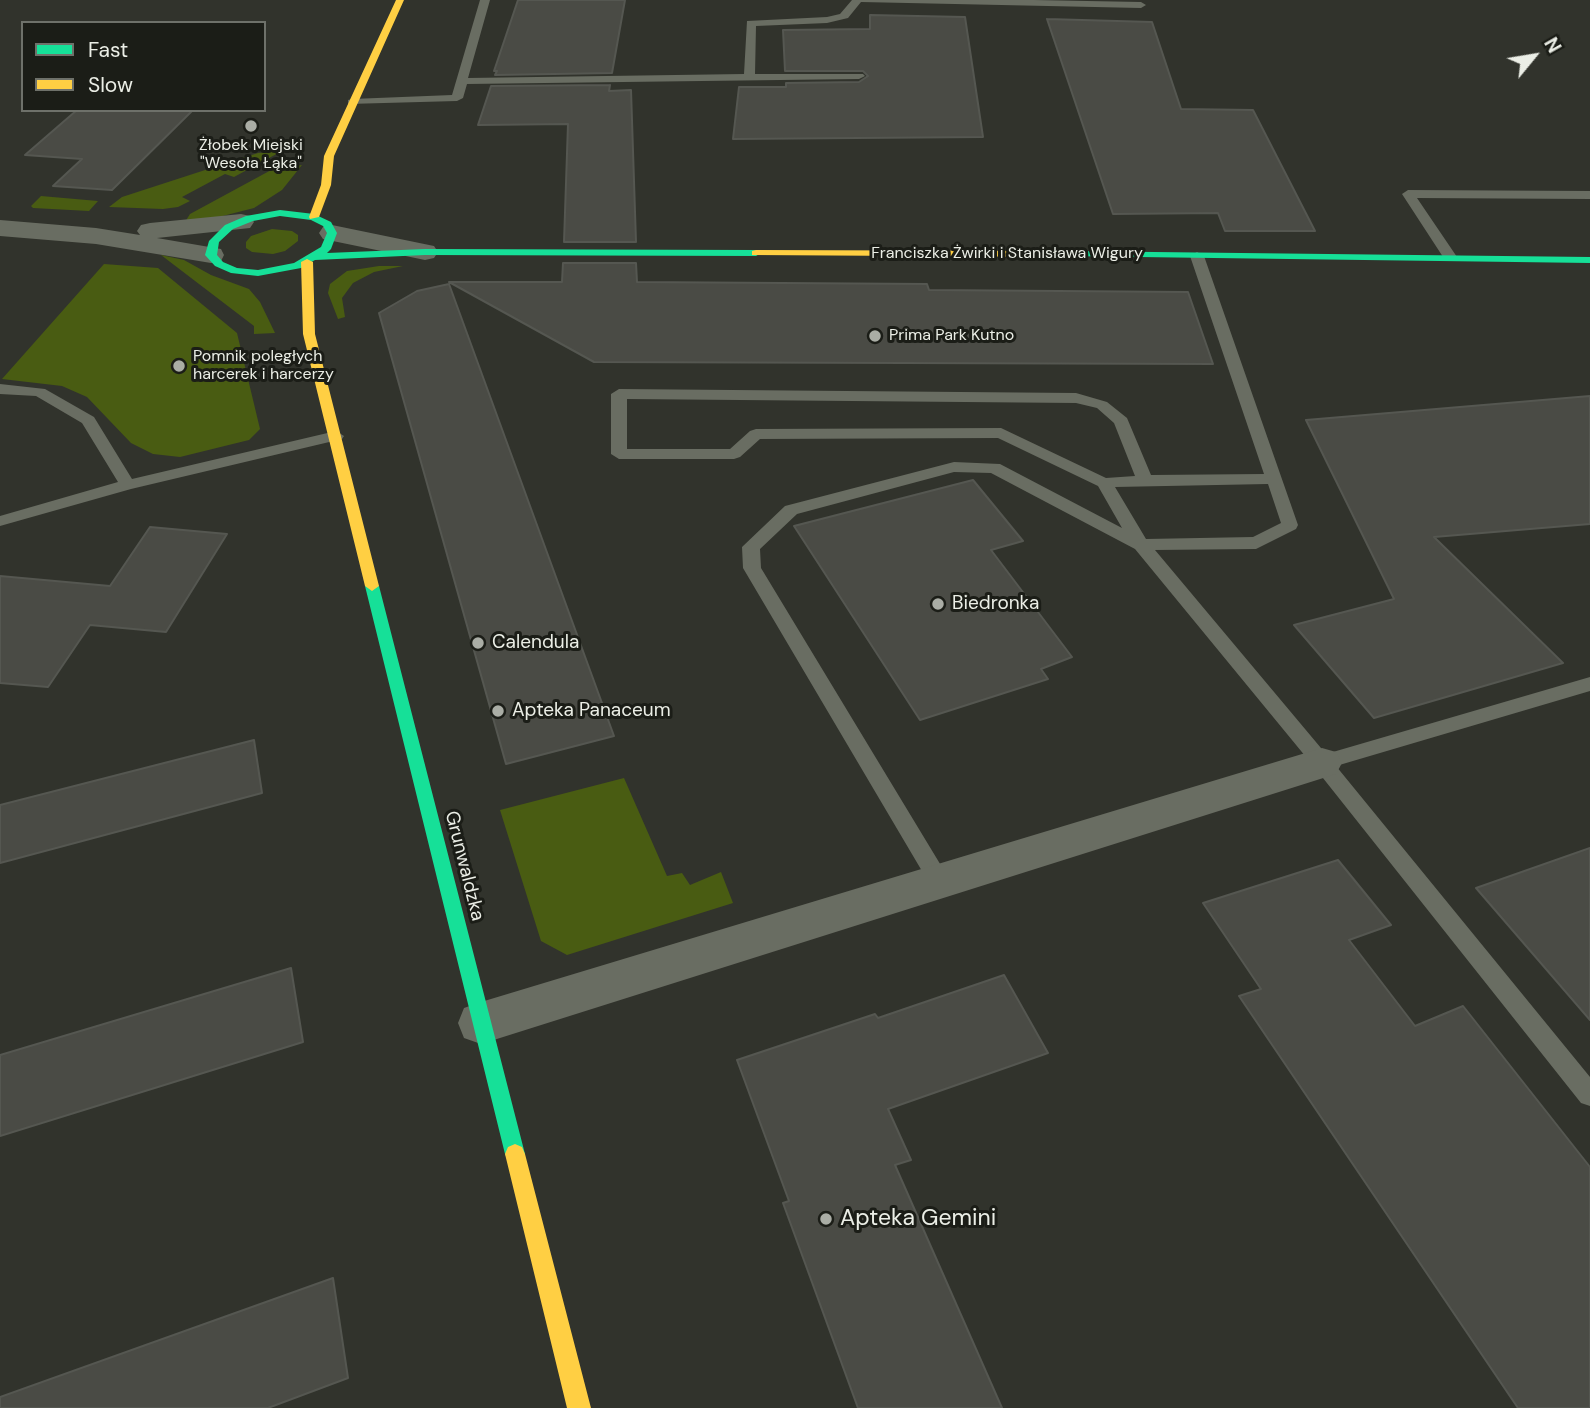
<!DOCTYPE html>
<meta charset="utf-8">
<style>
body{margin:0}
#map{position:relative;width:1590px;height:1408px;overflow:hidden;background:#31332c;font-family:"DM Sans",sans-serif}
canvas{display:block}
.legend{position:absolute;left:21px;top:21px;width:245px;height:91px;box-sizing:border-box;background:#1b1d17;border:2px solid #6e716a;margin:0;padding:9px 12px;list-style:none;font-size:21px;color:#ebeee6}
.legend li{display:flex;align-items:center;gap:14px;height:35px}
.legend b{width:35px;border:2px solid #6e716a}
.north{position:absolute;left:1499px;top:21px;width:70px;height:70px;-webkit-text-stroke:5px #1b1d17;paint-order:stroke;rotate:60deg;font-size:19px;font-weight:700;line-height:28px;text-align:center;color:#ebeee6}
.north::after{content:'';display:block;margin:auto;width:24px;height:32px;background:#ebeee6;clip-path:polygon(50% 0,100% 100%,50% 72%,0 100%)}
</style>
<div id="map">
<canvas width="1590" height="1408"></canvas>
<ul class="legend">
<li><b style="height:9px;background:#16e098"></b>Fast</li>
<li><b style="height:9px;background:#ffcf43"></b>Slow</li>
</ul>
<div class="north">N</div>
</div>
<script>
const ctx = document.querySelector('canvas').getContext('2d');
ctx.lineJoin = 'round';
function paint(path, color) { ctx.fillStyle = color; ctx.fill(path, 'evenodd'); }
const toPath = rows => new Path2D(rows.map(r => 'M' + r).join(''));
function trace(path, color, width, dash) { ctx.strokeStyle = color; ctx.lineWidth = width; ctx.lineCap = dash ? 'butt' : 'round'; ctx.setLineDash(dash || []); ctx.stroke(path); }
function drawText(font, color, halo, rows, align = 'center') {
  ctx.font = font + ' "DM Sans",sans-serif'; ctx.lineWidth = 6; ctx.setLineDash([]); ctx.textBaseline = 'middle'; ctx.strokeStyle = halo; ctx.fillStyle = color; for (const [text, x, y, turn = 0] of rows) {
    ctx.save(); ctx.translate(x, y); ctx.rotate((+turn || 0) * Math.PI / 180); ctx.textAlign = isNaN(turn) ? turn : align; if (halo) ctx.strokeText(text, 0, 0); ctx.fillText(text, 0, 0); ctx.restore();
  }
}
paint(toPath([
 [282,151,234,177,225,174,182,197,190,201,178,207,163,209,109,207,122,197,239,159,258,153],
 [302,165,282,190,254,208,203,221,185,222,190,214,273,169],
 [41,196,98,201,89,211,33,208,31,206],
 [272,229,292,231,298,235,298,241,285,251,273,254,252,252,246,248,246,242,251,236],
 [161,255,184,260,211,275,249,289,260,302,275,333,254,334,254,326],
 [104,264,158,268,237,333,260,429,249,440,180,457,153,454,131,443,87,397,62,386,2,379],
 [379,266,403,266,374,272,353,283,342,298,345,317,338,319,328,293,330,284,347,271],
 [624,778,667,876,682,873,690,885,721,872,733,903,567,955,541,941,500,810]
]), '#495c12');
const building = toPath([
 [518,0,625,0,612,73,495,75,497,71,494,71,518,0],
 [870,15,965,17,983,137,733,139,739,87,786,87,786,83,859,82,868,76,863,71,785,71,783,30,870,29,870,15],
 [1047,19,1152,22,1181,109,1253,110,1315,231,1225,231,1218,213,1113,214,1047,19],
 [610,85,609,91,631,90,636,242,564,242,568,124,478,125,491,86,610,85],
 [77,110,193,110,112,190,53,186,82,159,25,155,77,110],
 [563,263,636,263,637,282,927,284,929,290,1188,292,1213,364,594,362,449,282,562,282,563,263],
 [449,284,614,736,506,764,379,313,417,291,449,284],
 [1590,396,1590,524,1434,537,1563,663,1374,718,1294,625,1394,599,1306,420,1590,396],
 [973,480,1023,541,991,550,1072,657,1041,669,1048,679,920,720,794,526,973,480],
 [150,527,227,534,166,632,90,625,48,687,0,683,0,576,110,586,150,527],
 [254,740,262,793,0,863,0,805,254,740],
 [1590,848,1590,1020,1476,888,1590,848],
 [1338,860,1391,925,1349,940,1415,1026,1463,1006,1590,1167,1590,1408,1518,1408,1239,996,1261,989,1203,903,1338,860],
 [291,968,303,1042,0,1136,0,1055,291,968],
 [1004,975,1048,1053,888,1109,911,1160,895,1165,1002,1408,858,1408,783,1203,789,1201,737,1060,875,1014,878,1018,1004,975],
 [333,1278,348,1378,268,1408,0,1408,0,1397,333,1278]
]);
paint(building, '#4a4b45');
trace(building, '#555751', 2);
paint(toPath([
 [480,0,490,0,468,78,744,74,747,21,827,17,840,14,852,0,1034,0,1141,2,1146,5,1141,8,861,2,848,18,827,23,756,26,755,74,863,74,865,76,859,79,467,84,463,98,457,101,348,104,348,100,352,99,452,95,480,0],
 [1408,190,1590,191,1590,199,1417,198,1457,257,1450,261,1445,260,1402,194,1408,190],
 [1197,252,1204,256,1298,525,1296,529,1256,549,1155,550,1326,754,1590,677,1590,691,1336,766,1590,1077,1590,1106,1581,1103,1315,768,1135,549,991,473,954,472,797,514,760,549,761,568,951,882,948,888,940,891,932,888,743,568,742,547,785,506,954,462,1000,464,1122,528,1098,486,998,438,760,439,740,457,734,459,619,459,611,454,611,394,619,389,1076,393,1107,402,1127,418,1151,475,1264,474,1190,256,1197,252],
 [627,399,1076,403,1097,408,1114,423,1135,476,1106,478,1001,428,756,429,750,431,730,449,627,449,627,399],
 [1268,484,1281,523,1253,537,1146,539,1115,487,1268,484],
 [0,384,45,389,94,417,132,479,336,431,344,436,342,439,131,489,0,526,0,516,118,482,82,423,36,396,0,394,0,384]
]), '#696d62');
paint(toPath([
 [241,214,250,216,254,222,250,228,157,238,221,249,224,255,221,261,211,263,96,244,0,236,0,220,96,228,140,235,137,231,141,225,150,223,241,214],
 [332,225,434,246,438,252,434,258,425,260,323,239,319,233,323,227,332,225],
 [1322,748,1336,752,1342,763,1336,774,481,1044,464,1038,458,1023,464,1008,481,1002,1322,748]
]), '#696d62');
paint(toPath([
 [280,210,314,214,331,222,337,233,331,249,327,253,425,249,756,250,761,253,756,256,425,255,315,260,301,268,258,276,231,273,215,266,205,255,209,241,225,225,246,216,280,210],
 [280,216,311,220,323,226,327,233,321,247,294,263,258,270,237,268,223,262,217,255,219,242,233,229,253,221,280,216],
 [1067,251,1590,257,1590,263,1063,256,1063,252,1067,251],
 [372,581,379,586,525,1154,522,1161,515,1164,508,1161,505,1154,365,586,372,581]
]), '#16e098');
paint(toPath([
 [396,0,404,0,334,156,331,185,319,217,310,219,309,217,321,185,324,156,396,0],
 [756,250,1067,251,1072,254,1067,257,752,255,752,251,756,250],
 [307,259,313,262,315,334,379,586,372,591,365,586,303,334,301,262,307,259],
 [515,1144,522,1147,525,1154,591,1408,567,1408,505,1154,508,1147,515,1144]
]), '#ffcf43');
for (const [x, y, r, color] of [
 [251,126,7,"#aaada5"],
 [875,336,7,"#aaada5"],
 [179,366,7,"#aaada5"],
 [938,604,7,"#aaada5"],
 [478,643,7,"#aaada5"],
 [498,711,7,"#aaada5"],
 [826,1219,7,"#aaada5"]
]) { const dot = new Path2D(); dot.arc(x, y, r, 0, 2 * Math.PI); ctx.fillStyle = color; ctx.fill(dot); trace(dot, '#1b1d17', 2.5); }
drawText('16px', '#ebeee6', '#1b1d17', [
 ["Żłobek Miejski",251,146,"center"],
 ["\"Wesoła Łąka\"",251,164,"center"],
 ["Prima Park Kutno",889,336],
 ["Pomnik poległych",193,357],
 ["harcerek i harcerzy",193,375]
], 'left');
drawText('16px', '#ebeee6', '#1b1d17', [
 ["Franciszka Żwirki i Stanisława Wigury",1007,254]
]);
drawText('19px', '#ebeee6', '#1b1d17', [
 ["Biedronka",952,604],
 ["Calendula",492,643],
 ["Apteka Panaceum",512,711]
], 'left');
drawText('19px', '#ebeee6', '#1b1d17', [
 ["Grunwaldzka",464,866,76]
]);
drawText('23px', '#ebeee6', '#1b1d17', [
 ["Apteka Gemini",840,1219]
], 'left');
</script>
